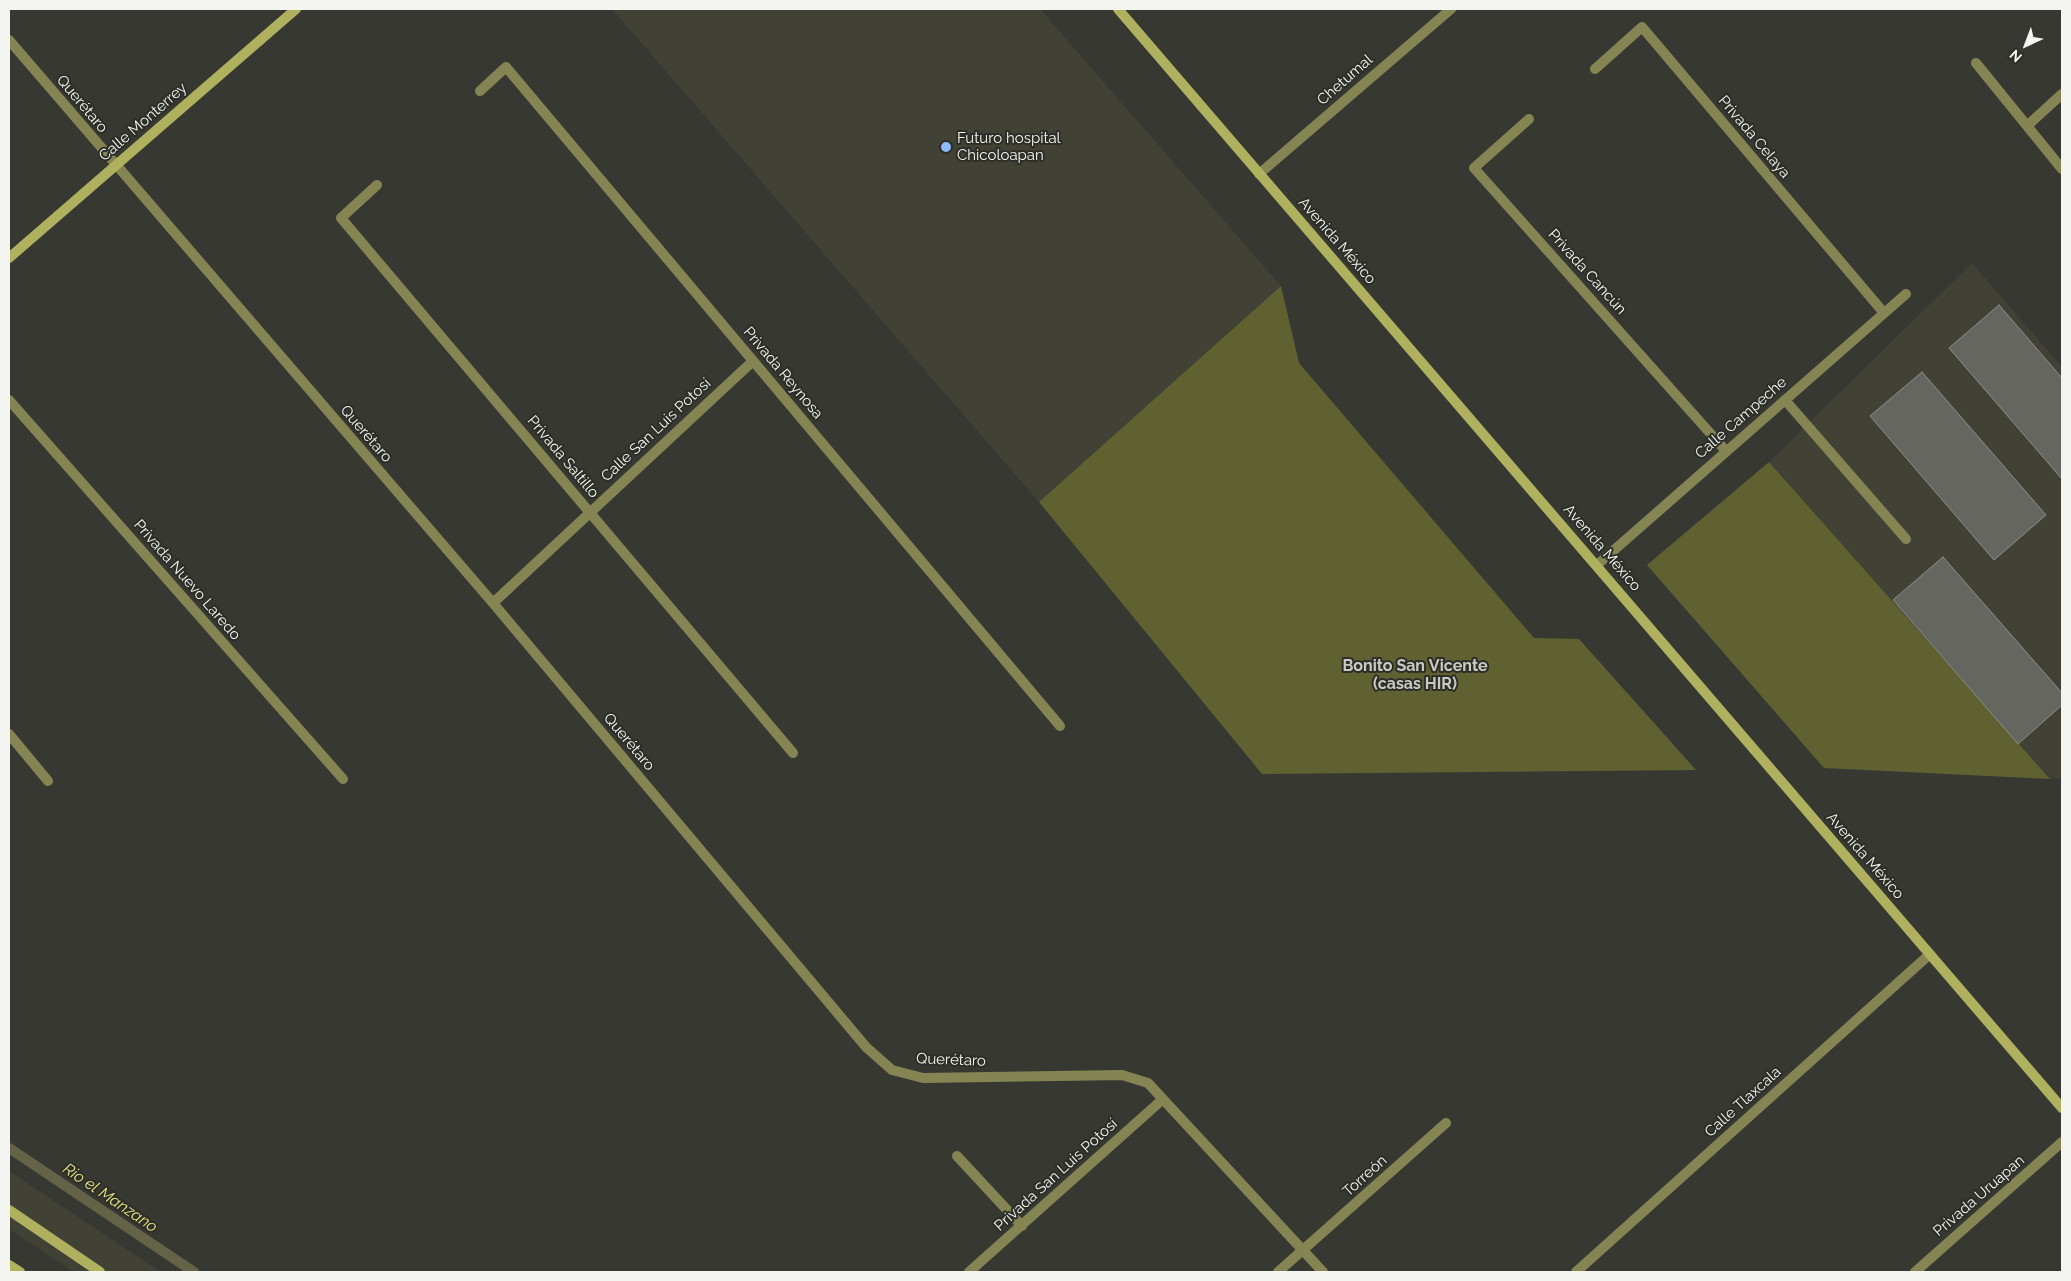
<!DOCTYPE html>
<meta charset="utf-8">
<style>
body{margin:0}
#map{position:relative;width:2071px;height:1281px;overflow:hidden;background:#383833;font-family:Raleway,sans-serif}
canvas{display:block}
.frame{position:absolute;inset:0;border:10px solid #f4f4f0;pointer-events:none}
.north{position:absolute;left:2001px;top:20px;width:50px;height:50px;-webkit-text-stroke:4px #2e2e29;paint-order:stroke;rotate:223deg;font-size:14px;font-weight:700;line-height:20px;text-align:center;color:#f4f4f0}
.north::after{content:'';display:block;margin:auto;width:18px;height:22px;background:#f4f4f0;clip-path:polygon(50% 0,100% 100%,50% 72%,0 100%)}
</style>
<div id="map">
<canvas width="2071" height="1281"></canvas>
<div class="frame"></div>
<div class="north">N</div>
</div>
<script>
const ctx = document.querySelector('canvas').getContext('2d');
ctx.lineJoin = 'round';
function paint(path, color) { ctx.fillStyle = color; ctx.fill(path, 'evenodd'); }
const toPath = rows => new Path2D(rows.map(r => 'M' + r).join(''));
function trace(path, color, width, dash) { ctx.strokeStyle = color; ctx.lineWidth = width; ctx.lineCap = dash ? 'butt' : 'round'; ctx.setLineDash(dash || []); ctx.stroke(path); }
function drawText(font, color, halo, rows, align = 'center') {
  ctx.font = font + ' Raleway,sans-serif'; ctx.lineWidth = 4; ctx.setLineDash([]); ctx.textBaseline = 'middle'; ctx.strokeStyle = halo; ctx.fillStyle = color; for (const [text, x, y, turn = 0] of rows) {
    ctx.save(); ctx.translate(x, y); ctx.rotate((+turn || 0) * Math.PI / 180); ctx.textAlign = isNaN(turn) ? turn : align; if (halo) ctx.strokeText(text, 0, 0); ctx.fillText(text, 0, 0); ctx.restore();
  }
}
paint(toPath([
 [612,9,1040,9,1281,286,1039,502],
 [1972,263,2062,367,2062,778,2050,779,1769,462],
 [9,1171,161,1272,74,1272,9,1229]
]), '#414135');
paint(toPath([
 [1281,286,1299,363,1534,638,1579,639,1696,770,1262,774,1039,502],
 [1769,462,2050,779,1824,768,1647,565]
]), '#606131');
trace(toPath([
 [9,1148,194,1272]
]), '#646348', 10);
const building = toPath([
 [1999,305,2062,378,2062,479,1949,348,1999,305],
 [1922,372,2046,515,1994,560,1870,416,1922,372],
 [1943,557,2062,693,2062,705,2018,744,1893,600,1943,557]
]);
paint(building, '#656660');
trace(building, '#8e8f88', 1);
trace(toPath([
 [1785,400,1906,539]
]), '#848553', 10);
trace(toPath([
 [9,40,493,603,866,1047,892,1070,923,1078,1122,1075,1148,1083,1323,1272],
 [1976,63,2062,169],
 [1595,69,1642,27,1884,313],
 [480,91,506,67,1060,726],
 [1529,119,1474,168,1726,451],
 [2028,125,2062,94],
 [1259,174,1451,9],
 [377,185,341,218,793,753],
 [9,400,343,779],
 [1597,565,1906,294],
 [493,603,753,361],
 [9,734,48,781],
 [957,1156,1022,1226],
 [969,1272,1163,1099],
 [1278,1272,1446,1123],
 [1576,1272,1930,954],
 [1915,1272,2062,1142]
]), '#848553', 10);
trace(toPath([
 [1118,9,2062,1108],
 [9,258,296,9],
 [9,1210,100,1272],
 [9,1265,20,1272]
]), '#afb15e', 10);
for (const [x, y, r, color] of [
 [946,147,6,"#8eb9fd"]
]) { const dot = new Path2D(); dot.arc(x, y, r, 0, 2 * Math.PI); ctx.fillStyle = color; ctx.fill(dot); trace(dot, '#2e2e29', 2); }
drawText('15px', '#f4f4f0', '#2e2e29', [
 ["Chetumal",1345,80,-41],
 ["Querétaro",82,104,50],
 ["Calle Monterrey",143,122,-41],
 ["Privada Celaya",1754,137,50],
 ["Avenida México",1337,241,49],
 ["Privada Cancún",1587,272,48],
 ["Privada Reynosa",783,373,50],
 ["Calle Campeche",1741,418,-41],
 ["Calle San Luis Potosí",656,430,-43],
 ["Querétaro",366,434,49],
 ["Privada Saltillo",563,457,50],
 ["Avenida México",1602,548,49],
 ["Privada Nuevo Laredo",187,580,49],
 ["Querétaro",629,742,50],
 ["Avenida México",1865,856,49],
 ["Querétaro",951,1060,2],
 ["Calle Tlaxcala",1743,1102,-42],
 ["Privada San Luis Potosí",1056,1175,-42],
 ["Torreón",1365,1176,-42],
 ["Privada Uruapan",1979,1196,-41]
]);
drawText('15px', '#f4f4f0', '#2e2e29', [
 ["Futuro hospital",957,138],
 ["Chicoloapan",957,155]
], 'left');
drawText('bold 16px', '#c9cac3', '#2e2e29', [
 ["Bonito San Vicente",1415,666],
 ["(casas HIR)",1415,684]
]);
drawText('italic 16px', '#e3e57e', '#2e2e29', [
 ["Rio el Manzano",110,1198,34]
]);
</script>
